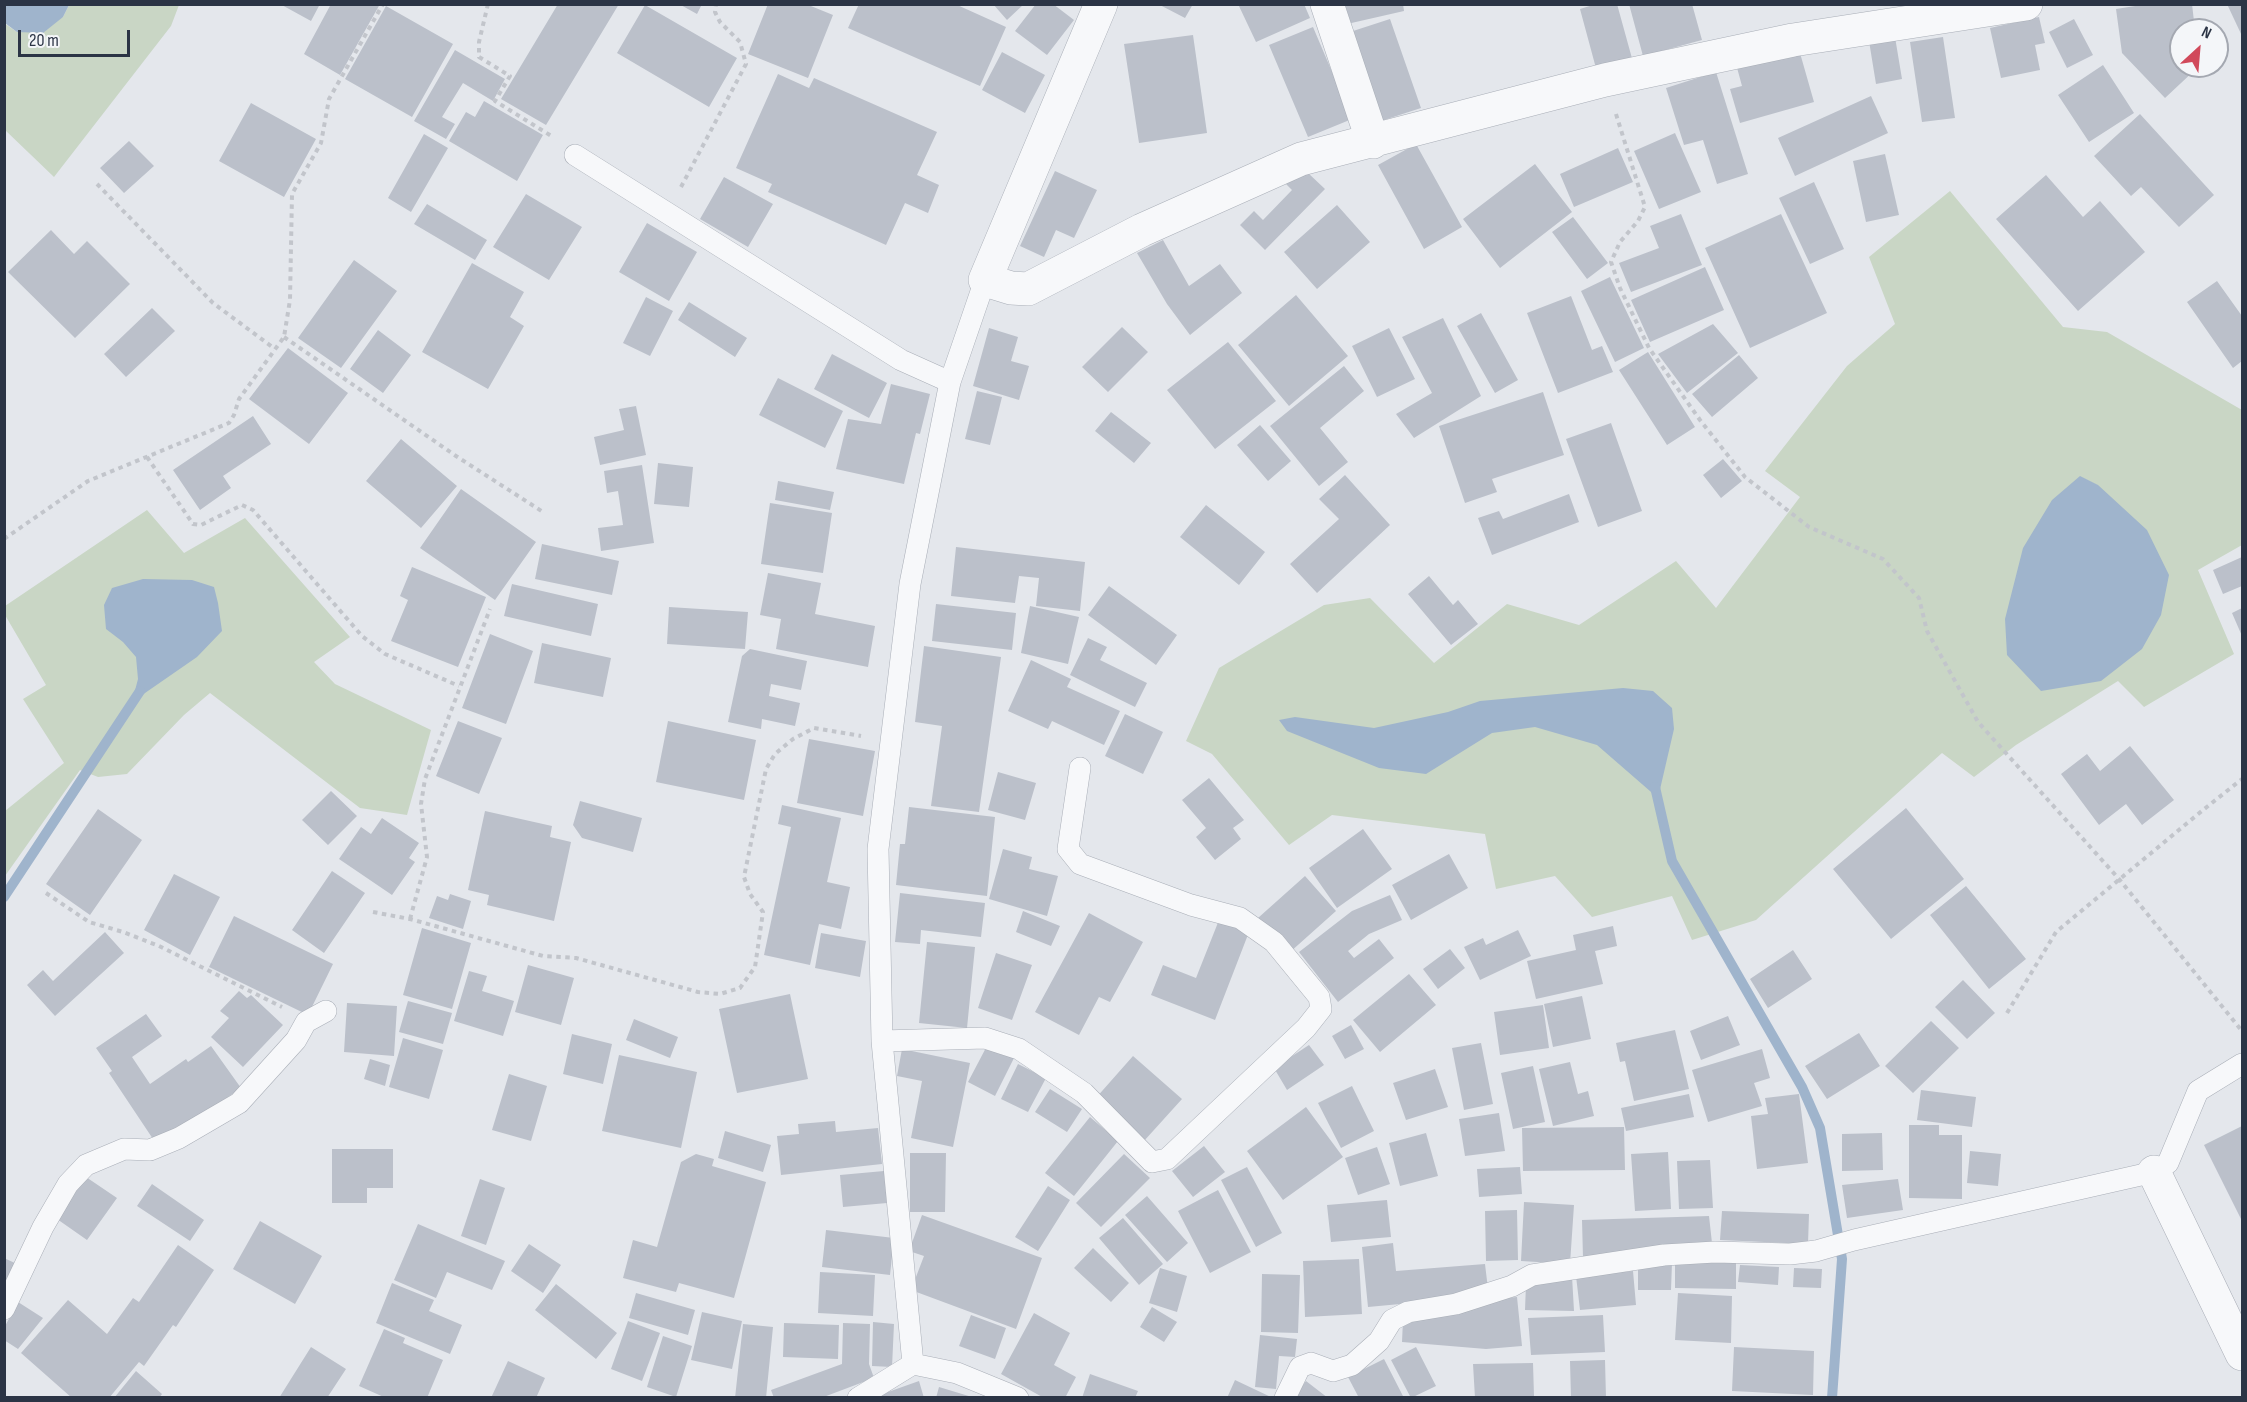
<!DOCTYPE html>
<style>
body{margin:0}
#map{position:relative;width:2247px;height:1402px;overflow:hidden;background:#e4e7ec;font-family:"Sofia Sans Condensed",sans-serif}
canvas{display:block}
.frame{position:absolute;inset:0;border:6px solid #2b3445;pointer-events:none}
.north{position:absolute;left:2169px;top:18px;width:60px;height:60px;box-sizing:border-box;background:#f4f6f9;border:2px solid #a4a8b1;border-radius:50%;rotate:26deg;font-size:16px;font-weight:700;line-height:24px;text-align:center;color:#2b3445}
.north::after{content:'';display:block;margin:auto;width:21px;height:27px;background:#d1495b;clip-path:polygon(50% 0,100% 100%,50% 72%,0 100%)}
.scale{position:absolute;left:18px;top:30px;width:112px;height:27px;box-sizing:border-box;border:3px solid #2b3445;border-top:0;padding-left:8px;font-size:18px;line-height:21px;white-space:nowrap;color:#2b3445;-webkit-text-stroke:4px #f4f6f9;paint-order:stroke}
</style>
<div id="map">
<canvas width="2247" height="1402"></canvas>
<div class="frame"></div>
<div class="north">N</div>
<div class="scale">20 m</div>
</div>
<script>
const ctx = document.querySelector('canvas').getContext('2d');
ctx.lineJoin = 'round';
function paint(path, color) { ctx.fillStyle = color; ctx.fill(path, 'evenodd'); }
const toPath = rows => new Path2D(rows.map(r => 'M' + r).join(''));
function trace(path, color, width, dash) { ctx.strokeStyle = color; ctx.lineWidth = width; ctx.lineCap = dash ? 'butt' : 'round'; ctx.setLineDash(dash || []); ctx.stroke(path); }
paint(toPath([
 [69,5,179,5,171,26,54,177,5,130,4,23,17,32,63,17],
 [1950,191,2063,327,2107,332,2242,410,2242,545,2198,570,2234,654,2144,707,2118,681,2016,745,1974,777,1942,753,1756,920,1692,940,1672,896,1592,917,1555,876,1496,889,1485,834,1332,815,1289,845,1212,754,1186,741,1219,668,1324,605,1370,598,1434,663,1507,604,1579,625,1676,561,1716,608,1800,497,1765,471,1847,366,1895,324,1869,257],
 [147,510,184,553,245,518,350,637,314,662,335,684,431,730,407,815,360,808,210,693,184,715,127,774,98,777,80,770,5,876,5,811,64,763,23,699,46,685,5,615,5,606]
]), '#c9d6c5');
paint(toPath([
 [5,4,69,4,69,5,63,17,43,33,17,32,5,23],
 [2080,476,2098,485,2147,530,2169,575,2161,615,2142,649,2101,681,2041,691,2007,655,2005,619,2023,548,2052,500],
 [143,579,192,580,214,587,218,603,222,631,197,657,132,702,138,679,136,657,123,642,106,629,104,605,112,588],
 [1623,688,1653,691,1672,708,1674,729,1658,798,1597,745,1535,727,1492,733,1426,774,1379,768,1287,731,1279,720,1295,717,1374,728,1448,712,1480,701]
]), '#9fb4cc');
trace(toPath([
 [1655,787,1672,861,1802,1087,1820,1128,1842,1259,1832,1398],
 [4,897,140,691]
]), '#9fb4cc', 10);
paint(toPath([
 [280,4,320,4,311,21],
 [331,4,380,4,340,75,304,54],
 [558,4,619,4,546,125,501,99],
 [679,4,702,4,697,14],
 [768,4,806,4,833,15,808,78,748,54],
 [859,4,955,4,1006,27,980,86,848,28],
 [993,4,1024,4,1007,20],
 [1036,4,1053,4,1074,20,1047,55,1015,31],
 [1158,4,1193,4,1185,18],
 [1238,4,1304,4,1310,18,1256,42],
 [1343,4,1403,4,1404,11,1347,24],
 [1596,4,1617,4,1633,62,1597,72,1580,9],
 [1629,4,1692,4,1702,40,1643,56],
 [2148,4,2192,4,2195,30,2181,30,2181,41,2171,43,2181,53,2181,66,2193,66,2196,69,2165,98,2122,53,2116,9],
 [2227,4,2242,4,2242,36],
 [645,5,737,58,709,107,617,53],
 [386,6,453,44,412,117,345,79],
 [2039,17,2045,43,2035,45,2040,70,2001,78,1990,28],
 [1390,19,1421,108,1381,121,1350,32],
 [2074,19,2093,55,2067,68,2049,32],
 [1313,27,1352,119,1308,137,1269,45],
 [1193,35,1207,133,1139,143,1124,44],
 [1895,37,1902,79,1876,84,1869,41],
 [1943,37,1955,118,1922,122,1910,42],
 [1798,46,1814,102,1740,123,1730,89,1742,86,1736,64],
 [455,50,505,79,493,101,463,83,442,117,455,124,446,139,414,121],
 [1002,52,1045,75,1025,113,982,90],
 [2103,65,2134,113,2089,142,2058,95],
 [1716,72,1748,174,1717,184,1703,140,1684,145,1666,88],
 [778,74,809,88,814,78,937,132,917,175,939,185,928,213,905,203,886,245,768,192,772,184,736,168],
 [1871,96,1888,133,1795,176,1778,138],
 [484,101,543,135,517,181,449,141,466,112,475,117],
 [251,103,316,139,284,197,219,161],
 [2140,114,2214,195,2179,227,2141,187,2131,196,2094,156],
 [1675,133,1701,192,1659,209,1634,151],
 [424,134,448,148,411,212,388,198],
 [129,141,154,166,124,193,100,168],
 [1416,144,1462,227,1424,249,1378,165],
 [1618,148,1633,182,1574,207,1560,174],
 [1885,154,1899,215,1866,222,1853,161],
 [1535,164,1572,212,1500,268,1463,219],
 [1055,171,1097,190,1074,238,1056,230,1044,257,1020,246],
 [1307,172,1325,189,1265,250,1240,225,1254,211,1263,220,1292,190,1283,181],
 [2046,175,2083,217,2100,201,2145,252,2078,311,1996,219],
 [724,177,773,204,748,247,700,219],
 [1814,182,1844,249,1810,264,1779,198],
 [526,194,582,227,549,280,493,247],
 [427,204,487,240,475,260,414,224],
 [1337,205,1370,242,1317,289,1284,252],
 [1681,214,1702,265,1631,292,1619,263,1659,248,1650,226],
 [1781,214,1827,313,1750,348,1705,248],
 [1573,217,1608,263,1587,279,1552,232],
 [647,223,697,252,669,301,619,272],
 [51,230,74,254,87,241,130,284,75,338,8,272],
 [1163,240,1189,286,1220,264,1242,293,1190,335,1167,304,1137,253],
 [354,260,397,291,341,368,298,338],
 [472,263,524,292,510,317,524,326,488,389,422,352],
 [1705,267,1724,310,1650,342,1631,300],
 [1610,277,1644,348,1615,362,1581,291],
 [2217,281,2242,316,2242,361,2233,368,2187,302],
 [1296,295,1348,356,1289,406,1238,345],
 [1571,296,1592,350,1602,346,1613,372,1558,393,1527,313],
 [646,297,673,311,650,356,623,343],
 [689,302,747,338,735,357,678,320],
 [152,308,175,331,126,377,104,354],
 [1481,313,1518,380,1495,393,1457,326],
 [1443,318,1481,396,1414,438,1396,414,1432,393,1402,337],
 [1713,324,1738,353,1687,393,1658,354],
 [1122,327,1148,352,1108,392,1082,367],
 [989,328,1018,337,1011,361,1029,366,1019,400,973,386],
 [1389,328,1415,379,1377,397,1352,346],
 [378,330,411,355,383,393,350,369],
 [1228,342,1276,401,1215,449,1167,390],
 [288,348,348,393,309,444,249,399],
 [1648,352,1695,427,1667,445,1619,370],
 [832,354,887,383,869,418,814,389],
 [1739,355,1758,378,1712,417,1692,394],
 [1344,366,1364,391,1320,428,1348,462,1319,486,1270,426],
 [778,378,843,411,825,448,759,415],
 [891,384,930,394,920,434,916,433,904,484,836,469,848,419,881,424],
 [977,391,1002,397,990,445,965,439],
 [1543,392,1564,455,1492,479,1497,492,1465,503,1439,426],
 [636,406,646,455,600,465,594,437,624,430,619,409],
 [1111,412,1151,443,1134,463,1095,431],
 [253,416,271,444,223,476,231,488,200,510,173,470],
 [1611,423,1642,511,1598,527,1566,439],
 [1260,425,1291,461,1268,481,1237,445],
 [401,439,457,486,421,528,366,481],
 [1723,459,1742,481,1721,498,1703,475],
 [658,463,693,467,689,507,654,504],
 [642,465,654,543,601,551,598,528,623,525,618,491,607,493,604,471],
 [1345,475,1390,525,1317,593,1290,564,1339,519,1319,499],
 [778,481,834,492,830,510,775,500],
 [461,489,536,542,495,600,420,548],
 [1569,494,1579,522,1492,555,1478,518,1499,511,1503,519],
 [770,503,832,513,823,573,761,564],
 [1206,505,1265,552,1239,585,1180,537],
 [542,544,619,561,612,595,535,579],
 [956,547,1085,562,1080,611,1036,606,1039,578,1019,576,1015,603,951,596],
 [2242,557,2242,586,2223,594,2213,570],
 [412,567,486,597,458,667,391,641,408,600,400,596],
 [768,573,821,583,815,614,875,626,868,667,776,649,781,619,760,615],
 [1429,576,1453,605,1458,600,1478,624,1451,645,1408,594],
 [512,584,598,604,591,636,504,616],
 [1109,586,1177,635,1156,665,1088,615],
 [936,604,1016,613,1012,650,932,641],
 [1030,606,1079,617,1068,664,1021,653],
 [669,607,748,612,745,649,667,644],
 [2242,608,2242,636,2232,613],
 [490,634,533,651,506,724,462,708],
 [1088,638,1107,647,1100,660,1147,683,1135,707,1070,675],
 [542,643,611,658,603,697,534,683],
 [924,646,1001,657,979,812,931,806,942,726,915,722],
 [750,649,807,661,801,690,771,684,769,696,800,703,795,726,762,719,761,729,728,722,742,656],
 [1031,660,1071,679,1067,687,1120,711,1104,745,1052,721,1048,729,1008,711],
 [1125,714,1163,732,1143,774,1105,756],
 [458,721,502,738,479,794,436,776],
 [668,721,756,740,744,800,656,782],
 [809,739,875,751,863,816,797,803],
 [2130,746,2174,800,2142,825,2126,804,2099,825,2061,774,2087,754,2100,771],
 [998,772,1036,783,1025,820,988,810],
 [1209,778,1244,820,1233,828,1241,839,1215,860,1196,837,1206,828,1182,800],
 [331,791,357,816,328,845,302,820],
 [580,801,642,818,633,852,582,838,573,825],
 [782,805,841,818,827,882,850,887,841,929,819,924,810,965,764,955,791,827,778,824],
 [909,807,995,817,987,896,896,885,900,844,905,844],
 [1906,808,1964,879,1891,939,1833,869],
 [98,809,142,840,90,915,46,884],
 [485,811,552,826,550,837,571,842,554,921,487,905,489,895,468,890],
 [382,818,419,843,409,858,415,862,392,895,339,859,361,827,371,834],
 [1363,829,1392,869,1337,908,1309,868],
 [1003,849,1032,857,1029,869,1058,876,1047,916,989,899],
 [1449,854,1468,888,1411,920,1392,885],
 [332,871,365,893,324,953,292,930],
 [174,874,220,897,190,955,144,930],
 [1305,876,1336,911,1289,953,1258,918],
 [1966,886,2026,959,1989,989,1930,915],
 [900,893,985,903,981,937,921,930,920,944,895,942],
 [450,894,471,901,463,929,429,918,437,896,448,900],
 [1390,895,1402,920,1369,934,1348,951,1354,958,1379,939,1394,958,1338,1002,1299,952,1352,911],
 [1023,911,1060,926,1051,946,1016,932],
 [1089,913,1143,942,1110,1002,1099,997,1079,1035,1035,1012],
 [234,916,333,964,308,1015,209,967],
 [1219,920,1249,932,1215,1020,1151,995,1163,965,1196,978],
 [1613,926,1617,946,1595,951,1603,984,1536,999,1527,961,1576,950,1573,935],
 [422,928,471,943,452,1009,403,995],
 [1518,930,1531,956,1480,980,1464,947,1483,938,1486,945],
 [105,932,124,953,55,1016,27,985,43,970,53,981],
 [821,933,866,941,860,977,815,968],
 [927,942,975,947,967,1028,919,1023],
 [1450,949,1465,968,1438,989,1423,969],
 [1793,950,1812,979,1768,1008,1750,979],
 [996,953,1032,965,1012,1020,978,1008],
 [528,965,574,978,561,1025,515,1012],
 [469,971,487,976,482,991,514,1001,503,1036,454,1021],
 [1409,974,1436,1005,1380,1052,1353,1020],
 [1963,980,1995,1013,1967,1039,1935,1007],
 [239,991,247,998,251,995,283,1025,243,1067,211,1037,229,1018,220,1011],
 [790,994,808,1079,737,1093,719,1009],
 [1582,996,1591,1039,1553,1047,1544,1004],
 [408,1001,452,1013,443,1044,399,1032],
 [347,1003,397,1006,394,1056,344,1052],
 [1543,1005,1549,1048,1500,1055,1494,1012],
 [146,1014,162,1036,132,1057,150,1084,186,1059,188,1062,211,1046,241,1088,180,1130,178,1126,155,1142,109,1073,112,1071,96,1048],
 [1728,1016,1740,1045,1701,1060,1690,1031],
 [634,1019,678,1037,670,1058,626,1040],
 [1931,1021,1959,1048,1913,1093,1885,1066],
 [1351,1025,1364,1049,1345,1059,1332,1036],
 [1675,1030,1689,1089,1634,1101,1625,1061,1620,1062,1616,1043],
 [1859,1033,1880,1066,1827,1099,1805,1066],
 [572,1034,612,1044,603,1084,563,1074],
 [403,1038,443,1050,429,1099,389,1087],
 [989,1042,1015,1056,995,1096,968,1082],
 [1481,1043,1493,1104,1464,1110,1452,1048],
 [1309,1045,1324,1065,1287,1090,1274,1068],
 [902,1049,970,1063,953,1147,911,1138,922,1081,897,1076],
 [1762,1049,1770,1078,1754,1083,1762,1106,1708,1122,1692,1070],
 [619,1055,697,1072,681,1148,602,1131],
 [1133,1056,1182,1099,1144,1141,1095,1099],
 [370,1059,390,1065,385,1086,364,1079],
 [1570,1062,1578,1094,1588,1091,1594,1116,1553,1126,1539,1069],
 [1018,1064,1046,1078,1028,1112,1001,1099],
 [1533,1066,1545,1122,1513,1129,1501,1073],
 [1435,1069,1448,1107,1406,1120,1393,1083],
 [509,1074,547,1086,531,1141,492,1130],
 [1352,1086,1374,1131,1341,1148,1318,1103],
 [1050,1089,1082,1109,1067,1132,1035,1112],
 [1921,1090,1976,1097,1972,1127,1917,1120],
 [1689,1094,1694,1117,1626,1131,1621,1108],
 [1799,1094,1808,1163,1757,1169,1751,1116,1768,1114,1765,1098],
 [1306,1107,1343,1157,1283,1200,1247,1151],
 [1499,1113,1505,1151,1465,1156,1459,1119],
 [1090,1117,1118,1141,1074,1196,1045,1173],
 [835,1121,836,1132,878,1128,882,1164,781,1175,777,1136,799,1134,798,1124],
 [1909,1125,1939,1125,1939,1135,1962,1135,1962,1199,1909,1198],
 [2242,1126,2242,1221,2204,1145],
 [1624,1127,1625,1170,1523,1171,1522,1128],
 [725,1131,771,1145,763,1172,718,1158],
 [1426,1133,1438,1176,1400,1186,1389,1143],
 [1882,1133,1883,1170,1842,1171,1842,1134],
 [1204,1146,1225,1172,1193,1197,1172,1171],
 [1377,1147,1390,1184,1358,1195,1345,1158],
 [332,1149,393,1149,393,1188,367,1188,367,1203,332,1203],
 [1970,1151,2001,1154,1998,1186,1967,1183],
 [1668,1152,1671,1209,1635,1211,1631,1154],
 [910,1153,946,1153,945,1212,910,1212],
 [696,1154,714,1159,712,1166,766,1182,734,1298,679,1283,676,1292,623,1278,633,1240,657,1247,681,1162],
 [1124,1154,1150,1178,1101,1227,1076,1203],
 [1710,1160,1713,1208,1679,1209,1677,1161],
 [1247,1167,1282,1233,1256,1247,1221,1180],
 [1520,1167,1522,1194,1479,1197,1477,1169],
 [884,1171,887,1203,843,1207,840,1175],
 [86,1177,117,1198,87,1240,57,1219],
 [480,1179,505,1188,486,1245,461,1236],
 [1898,1179,1903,1210,1847,1218,1842,1185],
 [152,1184,204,1220,190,1241,137,1206],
 [1048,1186,1070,1200,1038,1251,1015,1237],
 [1218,1190,1251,1252,1210,1273,1178,1211],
 [1147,1196,1188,1243,1167,1262,1125,1215],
 [1387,1200,1391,1237,1331,1242,1327,1205],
 [1524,1202,1574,1205,1570,1264,1521,1261],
 [1517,1210,1518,1260,1486,1261,1485,1211],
 [1722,1211,1809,1214,1808,1244,1720,1240],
 [922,1215,1042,1258,1016,1329,911,1290,924,1256,909,1251],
 [1709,1216,1712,1243,1583,1258,1582,1220],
 [1123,1218,1163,1264,1139,1285,1099,1238],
 [260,1221,322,1256,295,1304,233,1269],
 [418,1224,505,1261,492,1290,447,1272,436,1298,394,1280],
 [826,1230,894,1238,890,1275,822,1267],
 [1393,1243,1396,1271,1485,1264,1488,1289,1454,1299,1368,1307,1362,1247],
 [529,1244,561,1265,543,1293,511,1271],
 [178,1245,214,1270,176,1327,173,1325,144,1366,139,1362,109,1398,72,1398,21,1353,68,1300,107,1334,133,1298,139,1302],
 [1093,1248,1129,1283,1111,1302,1074,1268],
 [4,1258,17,1264,4,1288],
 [1359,1259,1362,1314,1305,1317,1303,1261],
 [1675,1261,1736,1262,1736,1289,1675,1288],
 [1638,1263,1672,1263,1671,1290,1638,1290],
 [1740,1265,1779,1267,1778,1285,1738,1282],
 [1160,1268,1187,1276,1177,1312,1149,1303],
 [1794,1268,1822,1269,1821,1288,1793,1287],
 [1633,1271,1636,1305,1580,1310,1576,1276],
 [820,1272,875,1275,873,1316,818,1313],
 [1262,1274,1300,1275,1298,1333,1261,1332],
 [1572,1276,1574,1311,1525,1310,1526,1284],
 [392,1283,434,1300,429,1311,462,1325,450,1354,376,1323],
 [556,1284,617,1333,596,1359,535,1310],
 [636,1293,695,1310,688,1335,629,1318],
 [1678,1293,1732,1296,1731,1343,1675,1340],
 [1517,1297,1522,1346,1486,1349,1402,1342,1403,1320,1482,1300],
 [18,1302,43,1318,18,1349,4,1340,4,1328],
 [1152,1307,1177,1322,1164,1342,1140,1327],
 [702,1312,742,1321,732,1369,691,1360],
 [1034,1313,1070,1333,1054,1365,1076,1377,1065,1398,1044,1398,1001,1374],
 [971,1315,1006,1328,995,1359,959,1346],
 [1603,1315,1605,1352,1531,1355,1528,1318],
 [628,1321,660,1333,642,1381,611,1369],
 [873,1322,894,1324,892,1367,872,1366],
 [784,1323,839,1325,838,1359,783,1357],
 [843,1323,870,1324,869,1364,874,1378,821,1398,774,1398,771,1390,842,1364],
 [743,1324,773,1327,766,1398,735,1398],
 [384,1329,405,1338,403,1343,443,1360,427,1398,386,1398,359,1386],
 [1260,1335,1297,1339,1295,1357,1279,1356,1276,1389,1255,1387],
 [663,1336,692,1346,676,1397,647,1387],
 [311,1347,346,1369,327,1398,279,1398],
 [1416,1347,1436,1386,1411,1398,1391,1360],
 [1734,1347,1814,1351,1813,1395,1732,1391],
 [1384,1359,1404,1398,1359,1398,1348,1377],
 [1605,1360,1606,1398,1571,1398,1570,1361],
 [508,1361,545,1378,536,1398,491,1398],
 [1533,1363,1534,1396,1475,1398,1473,1364],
 [136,1371,162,1394,159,1398,114,1398],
 [1090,1374,1138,1391,1135,1398,1082,1398],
 [1235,1380,1273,1398,1227,1398],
 [919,1381,924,1398,874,1398,874,1397],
 [1306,1381,1328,1398,1293,1398],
 [939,1387,972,1397,972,1398,936,1398]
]), '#bbc0ca');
const service = toPath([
 [575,155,901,360,950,382],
 [882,1041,985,1038,1019,1049,1084,1093,1152,1162,1167,1159,1306,1028,1321,1009,1319,997,1274,942,1240,918,1191,905,1080,864,1068,849,1080,768],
 [4,1309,43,1227,68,1184,86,1165,124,1149,150,1150,179,1138,239,1103,296,1040,306,1022,326,1011],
 [913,1364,957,1373,1018,1398],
 [858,1398,913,1364,882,1041,878,849,910,584,950,382,985,280],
 [1285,1398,1300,1367,1311,1363,1333,1371,1352,1365,1379,1341,1392,1320,1408,1312,1456,1304,1512,1286,1532,1275,1664,1255,1715,1252,1790,1254,1816,1251,1854,1240,2154,1172,2168,1163,2198,1091,2242,1064]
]);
const minor = toPath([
 [1101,4,985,280,1011,288,1028,289,1142,230,1301,159,1605,80,1793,40,2026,4],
 [1327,4,1373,142],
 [2154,1172,2242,1354]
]);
trace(service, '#a9aeb7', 22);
trace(minor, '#a9aeb7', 34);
trace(toPath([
 [488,4,479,42,479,57,510,76,495,101,553,137],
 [1616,114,1645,207,1638,221,1620,242,1611,262,1620,288,1649,348,1700,420,1745,477,1809,527,1883,559,1919,598,1927,631,1978,722,2119,879,2242,1031],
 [97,184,213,303,275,349],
 [681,187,746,64,740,42,720,22,715,12,716,4],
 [284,337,456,456,543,512],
 [147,457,193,524,201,525,242,505,253,510,362,636,385,654,459,686],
 [4,539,88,481,229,423,234,415,239,399,284,337,290,300,292,194,321,143,329,99,383,4],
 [46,893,89,922,123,932,159,946,282,1007],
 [373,912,410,919,543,956,576,958,698,992,720,994,740,988,755,967,763,912,750,894,744,877,766,769,775,754,793,739,814,728,861,736],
 [410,919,427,857,421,804,425,779,490,609],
 [2007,1013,2056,932,2203,810,2242,779]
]), '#c2c5cb', 4, [4.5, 4.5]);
trace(service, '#f7f8fa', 21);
trace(minor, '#f7f8fa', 33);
</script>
